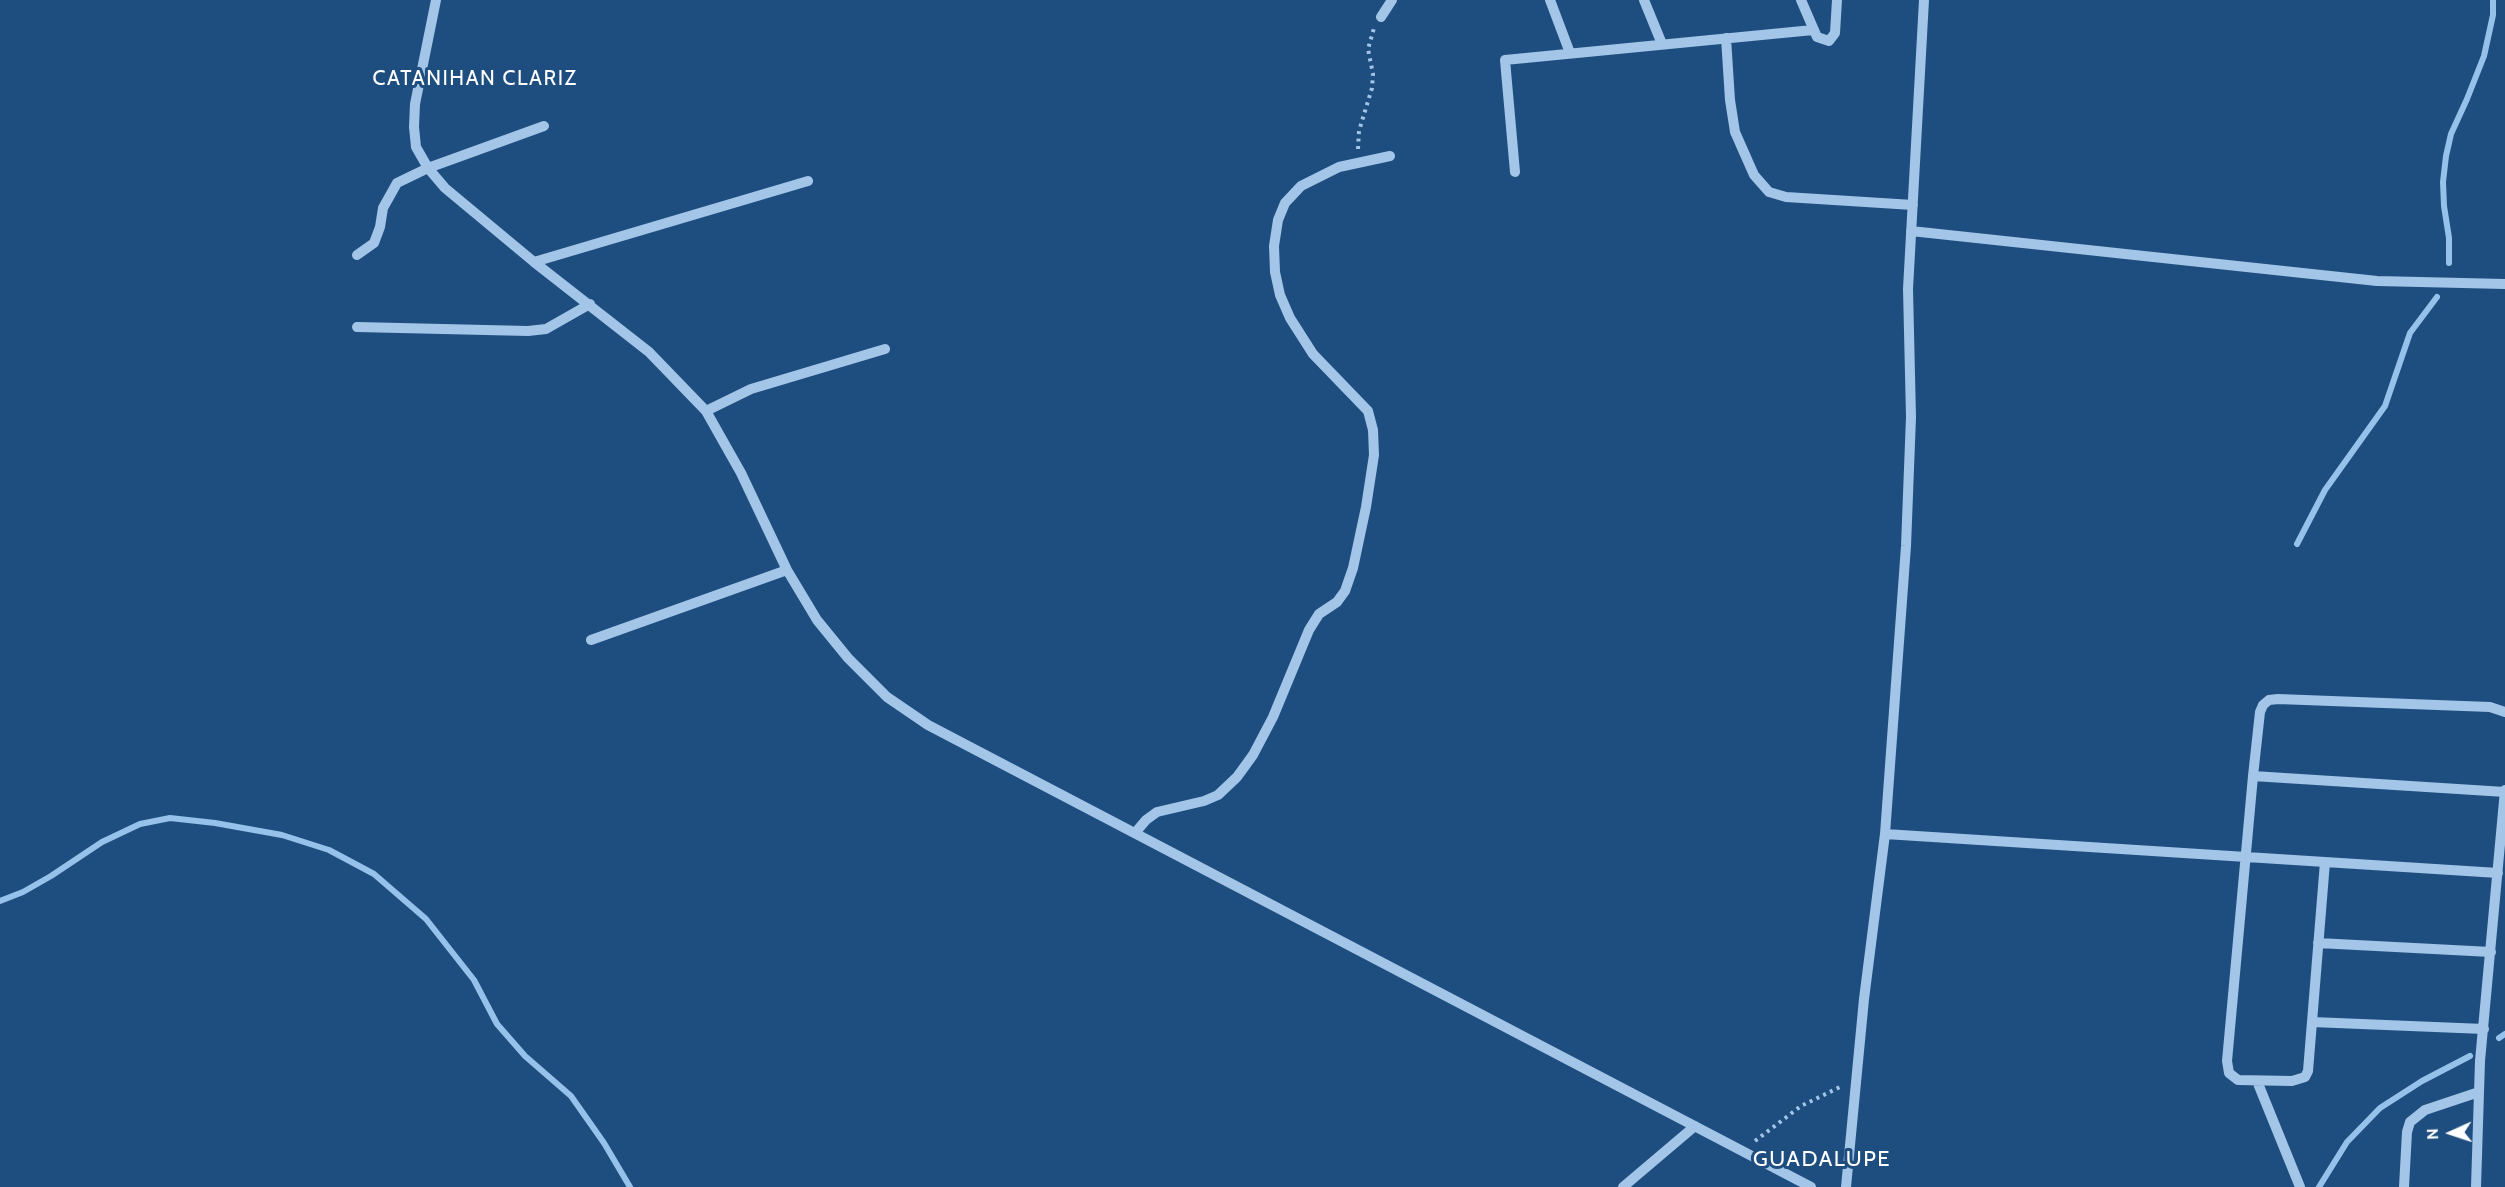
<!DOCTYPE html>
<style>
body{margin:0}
#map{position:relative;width:2505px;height:1187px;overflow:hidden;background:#1e4e7f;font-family:Cabin,sans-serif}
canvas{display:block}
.north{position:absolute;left:2421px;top:1103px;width:60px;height:60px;-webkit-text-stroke:4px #1e4e7f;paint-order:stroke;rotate:267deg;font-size:16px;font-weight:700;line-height:24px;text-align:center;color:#fff}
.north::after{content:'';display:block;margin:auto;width:21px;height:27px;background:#fff;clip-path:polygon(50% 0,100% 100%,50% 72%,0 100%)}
</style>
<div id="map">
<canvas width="2505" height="1187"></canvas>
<div class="north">N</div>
</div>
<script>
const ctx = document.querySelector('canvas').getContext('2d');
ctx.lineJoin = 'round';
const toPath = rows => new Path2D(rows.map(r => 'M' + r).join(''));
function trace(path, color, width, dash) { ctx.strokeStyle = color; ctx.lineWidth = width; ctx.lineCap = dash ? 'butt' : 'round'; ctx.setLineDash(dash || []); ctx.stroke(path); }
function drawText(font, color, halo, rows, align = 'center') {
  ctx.font = font + ' Cabin,sans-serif'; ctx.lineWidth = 6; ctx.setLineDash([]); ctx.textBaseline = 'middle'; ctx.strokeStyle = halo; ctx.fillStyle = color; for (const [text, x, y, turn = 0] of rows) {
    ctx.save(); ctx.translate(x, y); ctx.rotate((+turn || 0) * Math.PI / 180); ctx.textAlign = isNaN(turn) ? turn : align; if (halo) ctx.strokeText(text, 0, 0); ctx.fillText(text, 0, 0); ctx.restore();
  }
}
trace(toPath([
 [2449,263,2449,238,2444,206,2443,182,2446,156,2451,134,2467,99,2484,56,2493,15,2493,0],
 [2297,544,2325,490,2385,406,2410,333,2437,297],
 [0,901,23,892,51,876,102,842,140,824,170,818,215,823,282,835,329,850,374,874,426,919,474,980,497,1024,525,1056,571,1096,604,1143,630,1187],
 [2499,1038,2505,1034],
 [2319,1187,2347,1142,2380,1108,2422,1081,2470,1056]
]), '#95c1ea', 6);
trace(toPath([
 [1358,149,1359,131,1372,88,1373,74,1368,49,1374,28],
 [1755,1141,1801,1106,1840,1087]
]), '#a2c5e8', 4, [3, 4.5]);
trace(toPath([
 [436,0,415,104,414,127,416,147,428,168,445,188,534,262,649,352,706,411,741,473,787,570,817,620,848,658,887,697,928,725,1811,1187],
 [1550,0,1570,53],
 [1644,0,1662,44],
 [1801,0,1817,37,1829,41,1835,33,1837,0],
 [1381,17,1392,0],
 [1726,38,1730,100,1735,132,1754,175,1769,192,1786,197,1913,205],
 [1515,172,1505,60,1813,30],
 [1911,231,2377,281,2505,284],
 [357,255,374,243,380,227,383,208,397,183,428,168,544,126],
 [534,262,808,181],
 [357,327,528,331,546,329,590,304],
 [706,411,751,389,885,349],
 [591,640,787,570],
 [2253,776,2505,792],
 [1135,833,1146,820,1157,812,1204,801,1218,795,1237,777,1253,755,1273,717,1309,630,1319,614,1337,602,1345,591,1353,568,1366,507,1374,455,1373,430,1368,411,1313,354,1290,318,1280,295,1275,272,1274,246,1278,220,1285,203,1301,186,1339,167,1390,156],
 [1885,834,2498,873],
 [2325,862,2308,1071,2305,1077,2292,1081,2238,1080,2229,1073,2227,1061,2253,776,2260,712,2263,705,2269,700,2278,699,2490,707,2505,712],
 [2318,943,2491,952],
 [2312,1022,2484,1029],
 [2257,1081,2300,1187],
 [1623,1187,1695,1126],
 [1846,1187,1864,999,1885,834,1906,546,1911,417,1908,289,1924,0],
 [2404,1187,2407,1132,2410,1122,2425,1110,2479,1092],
 [2476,1187,2480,1061,2505,790]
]), '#a2c5e8', 10);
ctx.letterSpacing = '1.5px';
drawText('21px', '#fff', '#1e4e7f', [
 ["CATANIHAN CLARIZ",475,79]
]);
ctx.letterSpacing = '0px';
ctx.letterSpacing = '1.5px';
drawText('22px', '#fff', '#1e4e7f', [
 ["GUADALUPE",1822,1160]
]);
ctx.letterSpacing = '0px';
</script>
